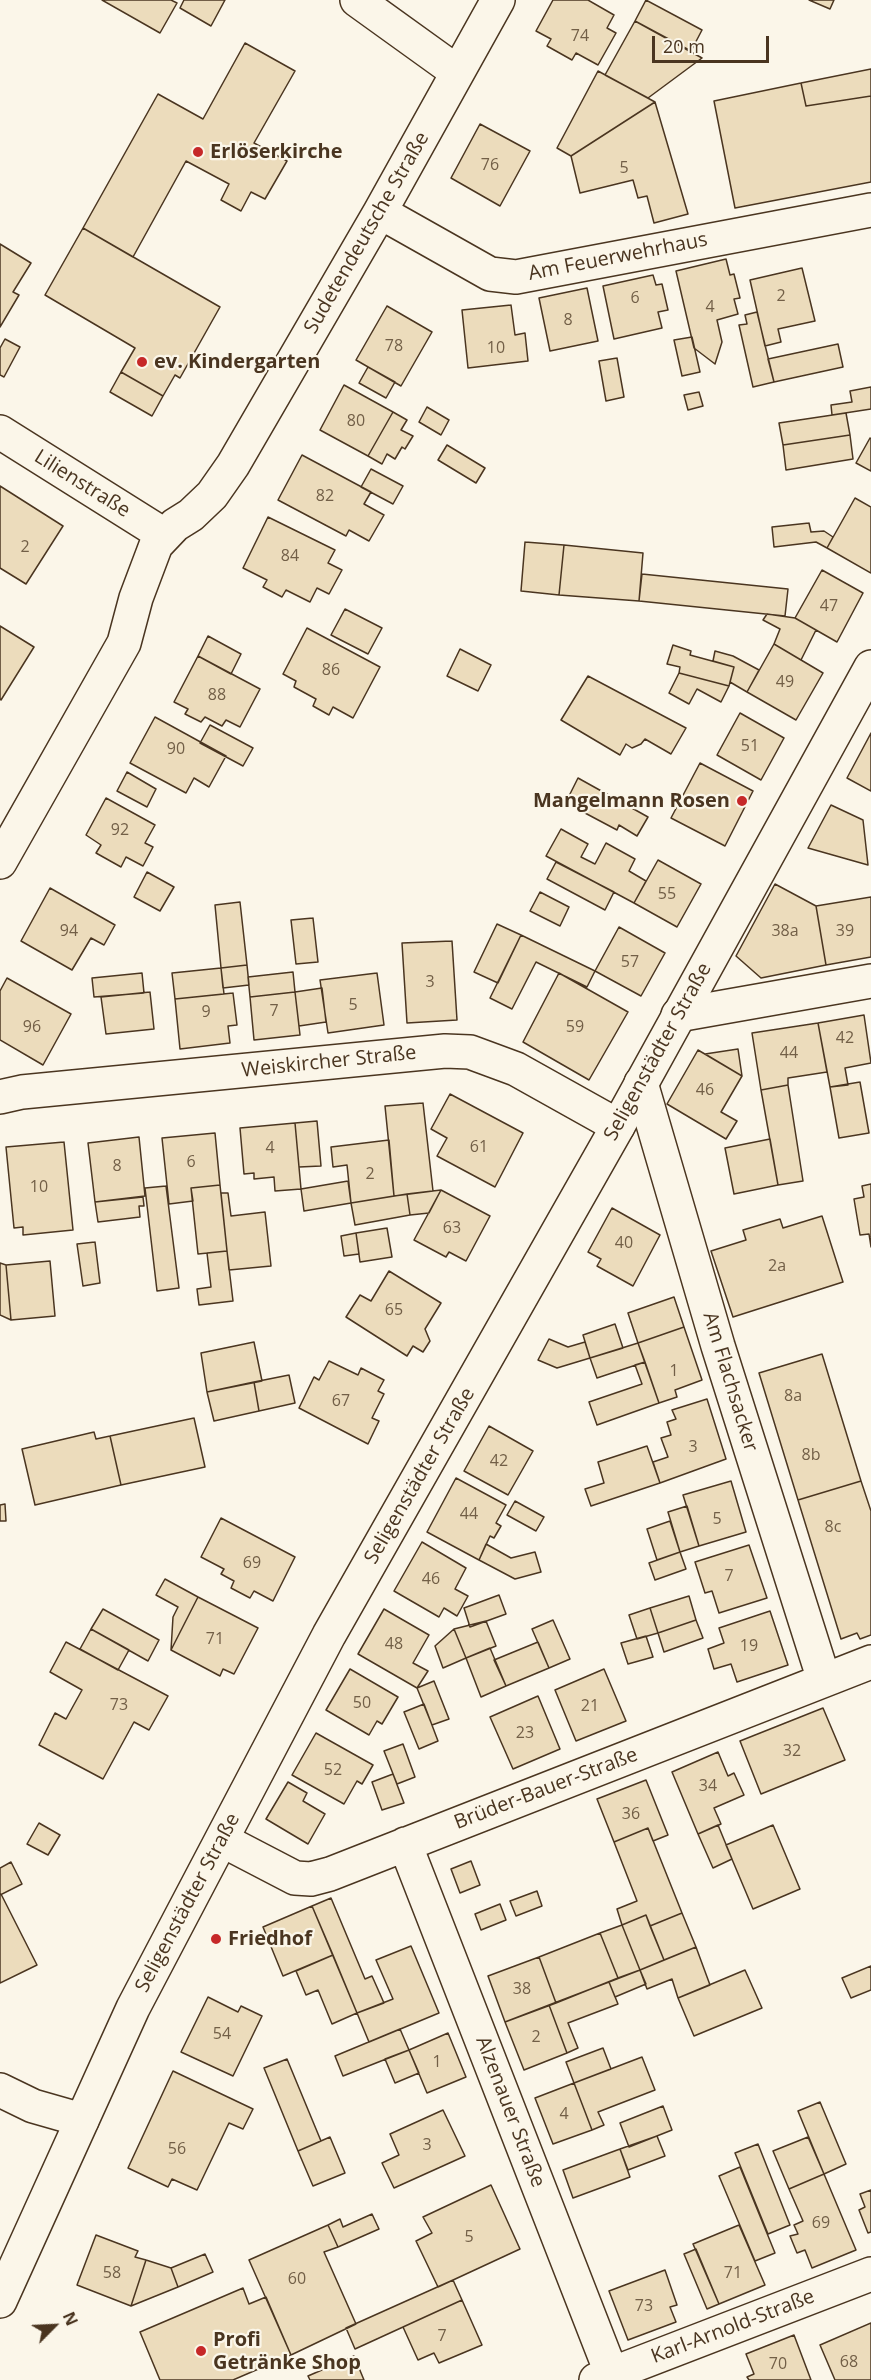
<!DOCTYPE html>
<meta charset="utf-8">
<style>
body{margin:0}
#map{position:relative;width:871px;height:2380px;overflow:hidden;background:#fbf6e9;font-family:"Open Sans",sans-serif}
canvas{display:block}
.north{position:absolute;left:24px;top:2296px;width:60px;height:60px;-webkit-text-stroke:4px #fbf6e9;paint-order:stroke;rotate:66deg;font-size:16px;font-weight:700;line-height:24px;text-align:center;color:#4a3520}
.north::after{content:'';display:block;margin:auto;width:21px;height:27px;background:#4a3520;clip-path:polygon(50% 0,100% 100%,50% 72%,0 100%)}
.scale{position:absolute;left:652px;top:36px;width:117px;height:27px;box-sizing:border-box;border:3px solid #4a3520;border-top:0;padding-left:8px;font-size:18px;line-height:21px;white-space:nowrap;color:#4a3520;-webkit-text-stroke:4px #fbf6e9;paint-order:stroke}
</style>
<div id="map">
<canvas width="871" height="2380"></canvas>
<div class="north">N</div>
<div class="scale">20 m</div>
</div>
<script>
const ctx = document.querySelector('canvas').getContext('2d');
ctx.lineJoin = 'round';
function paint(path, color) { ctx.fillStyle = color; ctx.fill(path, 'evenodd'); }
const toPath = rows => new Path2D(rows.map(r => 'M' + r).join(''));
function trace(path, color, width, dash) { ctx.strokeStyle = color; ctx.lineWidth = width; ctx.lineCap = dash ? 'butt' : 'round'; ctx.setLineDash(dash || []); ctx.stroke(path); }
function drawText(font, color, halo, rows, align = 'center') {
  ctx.font = font + ' "Open Sans",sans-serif'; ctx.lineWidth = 4.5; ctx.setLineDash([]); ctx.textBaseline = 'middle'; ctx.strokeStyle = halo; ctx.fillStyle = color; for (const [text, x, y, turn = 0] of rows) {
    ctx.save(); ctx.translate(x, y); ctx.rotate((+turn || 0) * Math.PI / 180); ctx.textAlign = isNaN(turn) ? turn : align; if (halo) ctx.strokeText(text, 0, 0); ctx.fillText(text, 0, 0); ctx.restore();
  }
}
const building = toPath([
 [102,0,171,0,177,3,160,33,102,0],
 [184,0,225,0,211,26,180,8,184,0],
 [553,0,588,0,614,15,607,28,616,33,598,65,576,53,572,60,547,46,551,39,536,31,553,0],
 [646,0,702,30,691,51,635,21,646,0],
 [809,0,834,0,830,9,809,0],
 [635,21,702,58,648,98,605,75,635,21],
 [245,43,295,71,254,143,287,161,265,199,251,192,241,211,221,200,229,184,186,161,133,257,83,228,158,94,203,119,245,43],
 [871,69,871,96,806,106,801,83,871,69],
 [598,71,655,102,571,156,557,148,598,71],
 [801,83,806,106,871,96,871,182,735,208,714,101,801,83],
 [655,102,688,214,654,223,647,196,638,198,633,180,580,193,571,156,655,102],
 [480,124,530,151,500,206,451,178,480,124],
 [83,228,220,307,180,378,175,375,163,396,121,372,135,348,45,295,83,228],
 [0,244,31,263,13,292,19,295,0,327,0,244],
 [726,259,730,275,734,274,740,298,734,299,738,314,717,320,722,342,715,364,694,348,676,271,726,259],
 [802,268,815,321,778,329,781,342,765,346,750,280,802,268],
 [653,275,656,285,662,284,668,310,658,312,662,328,614,339,603,286,653,275],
 [587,288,598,341,550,351,539,298,587,288],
 [511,305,515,335,525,333,528,361,468,368,462,310,511,305],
 [387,306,432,332,401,386,356,360,387,306],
 [757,312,774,382,753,387,739,325,747,324,745,315,757,312],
 [692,337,700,372,682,376,674,340,692,337],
 [5,339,20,347,4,377,0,375,0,348,5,339],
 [838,344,843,367,774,382,768,359,838,344],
 [617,358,624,397,606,401,599,361,617,358],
 [368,367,395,382,386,398,359,383,368,367],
 [121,372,163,396,152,416,110,392,121,372],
 [344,385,393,412,368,456,320,430,344,385],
 [871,387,871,409,832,415,831,405,852,402,850,391,871,387],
 [699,392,703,406,688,410,684,395,699,392],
 [427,407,449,420,441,435,419,422,427,407],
 [393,412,407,420,401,430,413,436,405,449,402,447,395,459,387,454,382,464,368,456,393,412],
 [846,413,850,435,783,445,779,423,846,413],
 [850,435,853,459,786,470,783,445,850,435],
 [870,438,871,439,871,471,856,463,870,438],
 [447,445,485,468,476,483,438,460,447,445],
 [302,455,371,492,364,504,384,515,369,541,349,530,346,536,278,500,302,455],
 [371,469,403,486,393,504,361,487,371,469],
 [0,486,63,526,26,584,0,568,0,486],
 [855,498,871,507,871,573,827,548,855,498],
 [268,517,335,550,328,563,342,570,329,594,317,588,310,602,286,590,282,597,263,587,267,580,243,568,268,517],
 [809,523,811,532,824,531,833,537,827,548,816,542,774,547,772,527,809,523],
 [525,542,564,545,559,595,521,591,525,542],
 [564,545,643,553,639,601,559,595,564,545],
 [822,570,863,593,837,642,795,618,822,570],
 [642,574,788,589,785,616,639,601,642,574],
 [345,609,382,628,368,654,331,635,345,609],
 [767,614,795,618,816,630,801,660,774,644,780,629,763,620,767,614],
 [0,626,34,647,1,700,0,699,0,626],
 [307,628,380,667,353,718,333,707,329,715,313,706,316,699,294,687,296,681,283,674,307,628],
 [208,636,241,654,231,674,198,656,208,636],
 [774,644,823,673,796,720,747,692,774,644],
 [673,645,691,651,690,655,734,667,729,686,679,673,680,667,667,664,673,645],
 [460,649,491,665,478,691,447,676,460,649],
 [715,651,733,656,759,670,747,692,730,682,734,667,713,661,715,651],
 [198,656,260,689,240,727,226,720,222,726,205,717,201,722,185,714,188,709,174,702,198,656],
 [679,673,729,686,721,702,697,689,689,704,669,693,679,673],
 [588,676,686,728,671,754,645,739,641,744,632,748,626,744,620,755,561,720,588,676],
 [740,713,784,738,761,780,717,755,740,713],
 [155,717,226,756,209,787,194,778,186,793,130,763,155,717],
 [210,725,253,748,243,766,200,743,210,725],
 [871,733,871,791,847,778,871,733],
 [700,763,753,791,725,846,671,818,700,763],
 [127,772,156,789,147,807,117,791,127,772],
 [578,778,648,817,637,836,619,825,617,830,585,813,588,807,569,796,578,778],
 [106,798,155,825,145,843,153,847,143,866,126,857,121,867,96,853,101,845,86,835,106,798],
 [831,805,863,820,868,865,808,848,831,805],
 [561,829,588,844,581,857,595,864,606,843,635,859,629,871,646,881,634,903,546,856,561,829],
 [658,860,701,884,677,927,634,903,658,860],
 [556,862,614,892,605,910,547,879,556,862],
 [147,872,174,887,160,911,134,897,147,872],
 [775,884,816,906,826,965,761,978,736,956,775,884],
 [50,888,115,925,104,945,91,938,72,970,21,941,50,888],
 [540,892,569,907,560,926,530,911,540,892],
 [871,897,871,957,826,965,816,906,871,897],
 [240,902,247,965,221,968,215,905,240,902],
 [313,918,318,962,296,964,291,920,313,918],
 [497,924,521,935,498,983,474,972,497,924],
 [619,927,665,953,641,996,595,971,619,927],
 [521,935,595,971,587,987,536,962,512,1009,490,998,521,935],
 [452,941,457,1020,407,1023,402,943,452,941],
 [247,965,249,985,223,988,221,968,247,965],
 [221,968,224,994,175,999,172,973,221,968],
 [293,972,295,992,250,997,248,977,293,972],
 [142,973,144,993,94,997,92,978,142,973],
 [377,973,384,1025,328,1033,320,980,377,973],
 [559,973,628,1012,589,1080,523,1042,559,973],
 [7,978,71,1014,43,1065,0,1040,0,991,7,978],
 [322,988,326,1022,299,1026,295,992,322,988],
 [150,992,154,1029,106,1034,101,997,150,992],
 [295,992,300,1035,254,1040,250,997,295,992],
 [233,993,237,1025,228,1026,230,1043,180,1049,175,999,233,993],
 [864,1015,871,1063,845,1068,848,1085,830,1087,818,1023,864,1015],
 [818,1023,827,1072,788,1078,788,1085,761,1090,752,1033,818,1023],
 [738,1049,742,1076,705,1054,738,1049],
 [698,1050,742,1076,721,1112,737,1121,726,1139,667,1104,698,1050],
 [860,1082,869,1133,839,1138,830,1087,860,1082],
 [788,1085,803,1181,778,1185,761,1090,788,1085],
 [450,1094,523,1133,495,1187,437,1156,447,1138,431,1129,450,1094],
 [423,1103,433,1191,394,1196,385,1106,423,1103],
 [317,1121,321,1166,299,1167,295,1123,317,1121],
 [295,1123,301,1189,275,1191,274,1177,254,1179,254,1173,244,1174,240,1128,295,1123],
 [215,1133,220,1185,191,1188,193,1201,169,1204,162,1138,215,1133],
 [139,1137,145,1196,95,1202,88,1143,139,1137],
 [770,1139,778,1185,734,1194,725,1148,770,1139],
 [389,1140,394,1196,351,1203,347,1165,333,1167,331,1147,389,1140],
 [64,1142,73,1230,23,1235,23,1227,14,1228,6,1147,64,1142],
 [348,1181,351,1203,304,1211,301,1189,348,1181],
 [871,1184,871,1247,869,1234,860,1235,854,1199,864,1197,862,1186,871,1184],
 [220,1185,227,1251,198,1254,191,1188,220,1185],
 [166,1186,179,1288,157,1291,145,1188,166,1186],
 [441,1190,429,1213,410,1215,407,1194,441,1190],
 [441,1190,490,1216,466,1261,449,1252,446,1257,414,1240,441,1190],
 [221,1193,228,1193,231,1216,265,1212,271,1266,229,1270,221,1193],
 [407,1194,410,1215,355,1225,351,1203,407,1194],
 [143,1197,144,1206,139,1206,140,1217,98,1222,95,1202,143,1197],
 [612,1208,660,1235,633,1286,597,1266,601,1259,588,1252,612,1208],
 [822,1216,843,1282,733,1317,711,1251,746,1240,743,1230,780,1219,783,1228,822,1216],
 [387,1228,392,1257,360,1262,356,1233,387,1228],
 [356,1233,359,1254,344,1256,341,1236,356,1233],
 [95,1242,100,1283,83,1286,77,1244,95,1242],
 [227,1251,233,1301,199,1305,197,1289,211,1287,207,1253,227,1251],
 [50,1261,55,1316,11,1320,6,1265,50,1261],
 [0,1263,6,1265,11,1320,0,1315,0,1263],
 [389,1271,441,1303,425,1329,430,1341,423,1352,413,1346,407,1356,346,1317,360,1295,371,1301,389,1271],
 [674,1297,684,1327,638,1343,628,1313,674,1297],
 [615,1324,623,1348,590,1358,583,1335,615,1324],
 [684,1327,702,1380,675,1390,677,1397,659,1403,638,1343,684,1327],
 [549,1339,568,1347,585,1342,590,1358,557,1368,538,1360,549,1339],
 [254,1342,262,1381,207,1392,201,1353,254,1342],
 [638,1343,645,1362,597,1378,590,1358,638,1343],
 [822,1354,861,1481,798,1500,759,1373,822,1354],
 [329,1361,358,1375,361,1368,384,1380,378,1391,384,1394,372,1418,379,1421,368,1444,299,1408,314,1377,319,1380,329,1361],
 [645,1362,659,1403,597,1425,589,1402,642,1384,635,1365,645,1362],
 [289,1375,295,1403,259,1411,254,1382,289,1375],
 [254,1382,259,1411,214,1421,207,1392,254,1382],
 [707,1399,726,1459,660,1483,653,1462,668,1457,661,1438,671,1435,667,1422,676,1419,672,1410,707,1399],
 [194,1418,205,1467,121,1485,110,1436,194,1418],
 [489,1426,533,1451,508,1495,464,1471,489,1426],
 [94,1432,96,1439,110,1436,121,1485,35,1505,22,1449,94,1432],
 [647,1446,660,1483,591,1506,585,1489,604,1483,598,1462,647,1446],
 [456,1478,506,1505,496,1523,501,1526,494,1538,490,1536,479,1560,427,1532,456,1478],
 [731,1481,746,1532,699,1546,683,1495,731,1481],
 [861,1481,871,1511,871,1635,860,1639,857,1633,841,1639,798,1500,861,1481],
 [515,1501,544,1517,536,1531,507,1515,515,1501],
 [5,1504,6,1521,0,1521,0,1505,5,1504],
 [687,1506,699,1546,680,1552,668,1512,687,1506],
 [221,1518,295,1557,273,1601,254,1591,250,1598,231,1588,234,1581,221,1574,224,1569,201,1557,221,1518],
 [670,1521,680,1552,657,1560,647,1529,670,1521],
 [422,1542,466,1568,455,1589,468,1596,457,1616,444,1608,439,1617,394,1591,422,1542],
 [486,1544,511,1558,535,1552,541,1572,515,1579,479,1560,486,1544],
 [749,1545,767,1598,719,1613,712,1591,705,1593,695,1562,749,1545],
 [680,1552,686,1569,655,1580,649,1563,680,1552],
 [165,1579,198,1597,171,1650,173,1617,178,1607,156,1595,165,1579],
 [499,1595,506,1614,470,1627,464,1608,499,1595],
 [689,1596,696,1620,658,1633,650,1608,689,1596],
 [198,1597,258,1628,234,1674,223,1669,220,1676,171,1650,198,1597],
 [650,1608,658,1633,637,1639,629,1615,650,1608],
 [103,1609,159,1640,148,1661,91,1629,103,1609],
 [384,1609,429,1635,413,1663,428,1671,417,1688,358,1654,384,1609],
 [770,1611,788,1665,737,1682,731,1664,714,1669,708,1649,724,1643,719,1628,770,1611],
 [553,1620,570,1659,549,1668,532,1629,553,1620],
 [696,1620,703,1638,664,1652,658,1633,696,1620],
 [486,1621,496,1646,466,1658,454,1629,486,1621],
 [91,1629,129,1650,118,1670,80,1649,91,1629],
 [454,1629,466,1658,443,1668,435,1646,454,1629],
 [646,1636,653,1657,628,1664,621,1643,646,1636],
 [66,1642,168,1696,149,1730,134,1722,103,1779,39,1745,55,1713,66,1719,82,1690,50,1672,66,1642],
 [538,1642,549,1668,506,1686,494,1660,538,1642],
 [490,1648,506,1686,481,1697,466,1658,490,1648],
 [350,1669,398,1697,382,1724,377,1721,369,1735,326,1710,350,1669],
 [604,1669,626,1721,576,1741,555,1690,604,1669],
 [434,1681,449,1719,432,1725,417,1688,434,1681],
 [538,1696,560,1749,513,1769,490,1717,538,1696],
 [424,1704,438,1741,419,1749,404,1712,424,1704],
 [823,1708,845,1760,761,1794,740,1741,823,1708],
 [316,1733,373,1765,362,1784,357,1781,344,1804,292,1775,316,1733],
 [403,1744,415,1777,397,1784,384,1751,403,1744],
 [718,1752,728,1776,734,1773,744,1795,714,1808,721,1824,698,1834,672,1772,718,1752],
 [393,1774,404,1803,382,1810,372,1782,393,1774],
 [646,1780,668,1835,653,1841,648,1828,614,1842,597,1799,646,1780],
 [288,1782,307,1793,303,1801,325,1814,308,1844,266,1819,288,1782],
 [39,1823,60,1835,48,1855,27,1844,39,1823],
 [718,1825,732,1859,713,1868,698,1834,718,1825],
 [773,1825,800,1889,753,1909,726,1845,773,1825],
 [648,1828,682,1913,650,1926,646,1915,622,1925,617,1909,637,1901,614,1842,648,1828],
 [471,1861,480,1885,460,1893,451,1869,471,1861],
 [11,1862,22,1884,0,1895,0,1868,11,1862],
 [537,1891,542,1906,516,1916,510,1901,537,1891],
 [1,1894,37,1965,0,1983,0,1895,1,1894],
 [331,1898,365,1979,372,1976,384,2003,357,2013,312,1906,331,1898],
 [500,1904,506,1920,481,1930,475,1914,500,1904],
 [312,1906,333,1955,283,1976,263,1927,312,1906],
 [682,1913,696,1947,664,1960,650,1926,682,1913],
 [646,1915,664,1960,640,1970,622,1925,646,1915],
 [622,1925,640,1970,618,1978,600,1933,622,1925],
 [600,1933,618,1978,556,2003,539,1957,600,1933],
 [411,1946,439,2013,369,2042,357,2013,393,1999,376,1960,411,1946],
 [696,1947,710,1985,678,1998,672,1979,647,1989,640,1970,696,1947],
 [333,1955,357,2013,332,2024,318,1990,306,1995,296,1971,333,1955],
 [539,1957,556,2003,505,2022,488,1976,539,1957],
 [871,1966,871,1990,851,1998,842,1978,871,1966],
 [640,1970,646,1984,615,1997,609,1982,640,1970],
 [745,1970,762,2008,694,2036,678,1998,745,1970],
 [609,1982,618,2004,568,2023,578,2048,567,2053,549,2005,609,1982],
 [208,1997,238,2012,241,2006,262,2016,233,2076,181,2052,208,1997],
 [549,2005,567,2053,524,2070,505,2022,549,2005],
 [400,2029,409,2050,343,2076,335,2056,400,2029],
 [448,2033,466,2077,427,2093,409,2050,448,2033],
 [603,2048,611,2069,574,2083,566,2062,603,2048],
 [409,2050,419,2073,395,2083,385,2059,409,2050],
 [642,2057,655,2090,598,2112,604,2125,592,2130,574,2083,642,2057],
 [287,2059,321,2141,298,2151,264,2068,287,2059],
 [173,2071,253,2109,243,2129,229,2123,197,2190,172,2179,168,2187,128,2168,173,2071],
 [574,2083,592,2130,553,2144,535,2098,574,2083],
 [820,2102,846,2164,824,2174,798,2111,820,2102],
 [663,2106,672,2130,629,2147,620,2123,663,2106],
 [443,2110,465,2156,394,2188,382,2163,399,2155,390,2134,443,2110],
 [657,2136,665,2156,628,2170,620,2149,657,2136],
 [330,2137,345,2173,313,2186,298,2151,330,2137],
 [808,2137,824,2174,789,2189,773,2151,808,2137],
 [758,2144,790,2225,768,2234,735,2153,758,2144],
 [620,2149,630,2177,573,2198,563,2170,620,2149],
 [740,2167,775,2253,755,2261,719,2176,740,2167],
 [824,2174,856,2250,812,2268,805,2250,797,2253,790,2236,798,2234,794,2225,803,2221,789,2189,824,2174],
 [491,2185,520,2249,438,2287,416,2241,432,2233,423,2217,491,2185],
 [871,2190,871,2232,868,2233,859,2210,865,2207,860,2194,871,2190],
 [372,2214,379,2229,338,2247,328,2225,340,2219,343,2227,372,2214],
 [328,2225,338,2247,324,2252,356,2324,291,2355,249,2260,328,2225],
 [739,2225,765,2285,719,2304,693,2244,739,2225],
 [96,2235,138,2251,135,2257,146,2260,131,2306,77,2285,96,2235],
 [696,2249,719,2304,707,2309,684,2254,696,2249],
 [205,2254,213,2272,178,2287,171,2268,205,2254],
 [146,2260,171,2268,178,2287,131,2306,146,2260],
 [665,2270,677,2305,670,2307,676,2322,628,2340,609,2291,665,2270],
 [453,2280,462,2300,355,2349,346,2328,453,2280],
 [243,2288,249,2304,266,2297,291,2355,233,2380,160,2380,140,2332,243,2288],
 [462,2300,482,2345,439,2363,434,2353,418,2360,403,2327,462,2300],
 [871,2323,871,2380,835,2380,820,2345,871,2323],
 [794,2335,811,2380,749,2380,747,2377,754,2374,746,2354,794,2335],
 [354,2356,364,2380,310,2380,308,2376,354,2356]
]);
paint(building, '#ecdcbc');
trace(building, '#4a3520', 1.5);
const minor = toPath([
 [357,0,457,72],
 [380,212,490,274,516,277,871,210],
 [0,432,164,535],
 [0,862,124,643,136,598,156,545,175,525,191,515,212,495,233,465,380,212,498,0],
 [678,1015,871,981],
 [641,1083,718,1346,824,1680],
 [0,1097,22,1092,445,1051,470,1052,516,1069,618,1126],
 [222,1840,295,1878,311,1879,330,1874,871,1662],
 [405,1844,614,2380],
 [0,2090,33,2106,82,2120],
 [596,2380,871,2274]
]);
const major = toPath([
 [0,2301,133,2008,329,1635,618,1126,871,667]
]);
trace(minor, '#4a3520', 36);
trace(major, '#4a3520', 36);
trace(minor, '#fbf6e9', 33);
trace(major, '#fbf6e9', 33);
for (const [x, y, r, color] of [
 [198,152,6,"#c62828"],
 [142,362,6,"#c62828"],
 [742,801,6,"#c62828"],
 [216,1939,6,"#c62828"],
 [201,2351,6,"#c62828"]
]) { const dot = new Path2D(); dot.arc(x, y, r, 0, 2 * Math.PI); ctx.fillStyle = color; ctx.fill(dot); trace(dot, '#fbf6e9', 2); }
drawText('16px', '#725f47', null, [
 ["74",580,36],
 ["76",490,165],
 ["5",624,168],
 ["2",781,296],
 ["6",635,298],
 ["4",710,307],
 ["8",568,320],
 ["78",394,346],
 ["10",496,348],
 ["80",356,421],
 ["82",325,496],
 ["2",25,547],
 ["84",290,556],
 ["47",829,606],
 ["86",331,670],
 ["49",785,682],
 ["88",217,695],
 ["51",750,746],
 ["90",176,749],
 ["92",120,830],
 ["55",667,894],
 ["94",69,931],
 ["38a",785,931],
 ["39",845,931],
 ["57",630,962],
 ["3",430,982],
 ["5",353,1005],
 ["7",274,1011],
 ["9",206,1012],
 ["96",32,1027],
 ["59",575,1027],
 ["42",845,1038],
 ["44",789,1053],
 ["46",705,1090],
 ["61",479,1147],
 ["4",270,1148],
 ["6",191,1162],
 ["8",117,1166],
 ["2",370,1174],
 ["10",39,1187],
 ["63",452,1228],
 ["40",624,1243],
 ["2a",777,1266],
 ["65",394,1310],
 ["1",674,1371],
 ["8a",793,1396],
 ["67",341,1401],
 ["3",693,1447],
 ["8b",811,1455],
 ["42",499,1461],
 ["44",469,1514],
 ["5",717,1519],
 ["8c",833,1527],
 ["69",252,1563],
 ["7",729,1576],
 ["46",431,1579],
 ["71",215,1639],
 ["48",394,1644],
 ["19",749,1646],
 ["50",362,1703],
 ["73",119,1705],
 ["21",590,1706],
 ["23",525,1733],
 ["32",792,1751],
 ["52",333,1770],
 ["34",708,1786],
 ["36",631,1814],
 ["38",522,1989],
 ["54",222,2034],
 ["2",536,2037],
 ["1",437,2062],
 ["4",564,2114],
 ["3",427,2145],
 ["56",177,2149],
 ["69",821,2223],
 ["5",469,2237],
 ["58",112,2273],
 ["71",733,2273],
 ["60",297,2279],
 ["73",644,2306],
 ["7",442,2336],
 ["68",849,2362],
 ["70",778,2364]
]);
drawText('bold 20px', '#4a3520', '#fbf6e9', [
 ["Erlöserkirche",210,152],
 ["ev. Kindergarten",154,362],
 ["Mangelmann Rosen",730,801,"right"],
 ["Friedhof",228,1939],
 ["Profi",213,2340],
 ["Getränke Shop",213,2363]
], 'left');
drawText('20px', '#4a3520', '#fbf6e9', [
 ["Sudetendeutsche Straße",367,233,-60],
 ["Am Feuerwehrhaus",618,257,-11],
 ["Lilienstraße",82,484,32],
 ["Seligenstädter Straße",658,1052,-61],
 ["Weiskircher Straße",329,1062,-6],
 ["Am Flachsacker",730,1382,73],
 ["Seligenstädter Straße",420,1476,-60],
 ["Brüder-Bauer-Straße",546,1789,-21],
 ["Seligenstädter Straße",188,1903,-62],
 ["Alzenauer Straße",510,2112,69],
 ["Karl-Arnold-Straße",733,2327,-21]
]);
</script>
